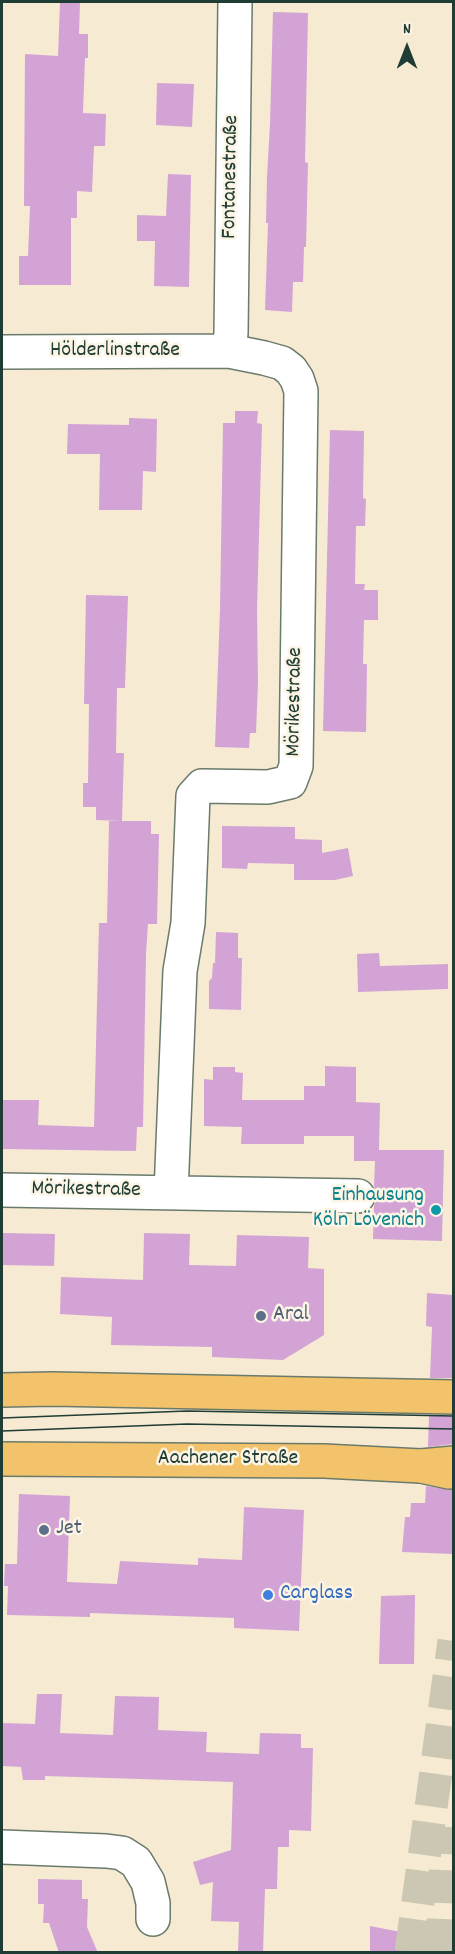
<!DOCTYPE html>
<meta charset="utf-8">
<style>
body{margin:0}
#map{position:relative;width:455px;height:1954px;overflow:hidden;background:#f6ead2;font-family:Dekko,sans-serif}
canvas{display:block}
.frame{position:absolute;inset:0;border:3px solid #1f3d34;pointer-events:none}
.north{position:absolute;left:377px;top:18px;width:60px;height:60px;-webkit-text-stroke:4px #fcf5e5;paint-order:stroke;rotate:0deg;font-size:16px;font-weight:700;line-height:24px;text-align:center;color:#1f3d34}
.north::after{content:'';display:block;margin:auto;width:21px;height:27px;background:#1f3d34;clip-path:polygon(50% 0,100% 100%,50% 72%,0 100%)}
</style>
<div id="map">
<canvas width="455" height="1954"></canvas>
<div class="frame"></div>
<div class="north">N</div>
</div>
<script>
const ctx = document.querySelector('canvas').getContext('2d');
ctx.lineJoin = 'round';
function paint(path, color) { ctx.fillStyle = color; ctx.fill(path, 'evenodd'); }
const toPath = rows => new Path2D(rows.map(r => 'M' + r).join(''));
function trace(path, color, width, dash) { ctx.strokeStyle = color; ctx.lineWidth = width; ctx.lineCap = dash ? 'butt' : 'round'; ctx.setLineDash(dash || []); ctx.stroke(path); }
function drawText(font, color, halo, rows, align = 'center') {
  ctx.font = font + ' Dekko,sans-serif'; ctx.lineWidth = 5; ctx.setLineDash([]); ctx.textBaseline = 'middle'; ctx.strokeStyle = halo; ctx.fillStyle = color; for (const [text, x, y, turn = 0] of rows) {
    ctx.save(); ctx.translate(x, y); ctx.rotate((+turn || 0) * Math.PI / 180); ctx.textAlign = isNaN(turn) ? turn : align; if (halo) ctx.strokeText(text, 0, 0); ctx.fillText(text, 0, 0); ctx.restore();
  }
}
paint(toPath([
 [60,2,80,2,79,34,88,34,88,58,85,58,83,113,106,114,105,146,94,146,92,192,77,191,77,218,71,218,71,285,19,285,19,256,28,256,30,206,24,206,25,54,58,56],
 [273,12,308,13,305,162,308,163,306,247,304,247,303,282,293,282,292,312,265,310,268,223,266,223,267,177,270,124],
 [157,83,194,84,192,127,156,125],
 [168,174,191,175,189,287,154,286,155,241,137,241,137,215,166,216],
 [235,411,258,411,257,423,262,424,257,610,258,682,256,733,250,733,249,748,215,747,220,609,223,423,235,423],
 [129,418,157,419,156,472,143,471,142,510,99,510,100,454,67,454,68,424,129,425],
 [330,430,364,431,363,498,366,499,365,526,356,526,355,584,365,584,364,590,378,590,378,620,364,620,363,664,367,664,366,732,323,731],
 [86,595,128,596,125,688,117,688,116,753,124,753,122,821,96,820,96,807,83,807,83,783,88,783,89,704,84,704],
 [109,821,151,821,151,834,159,834,157,924,148,924,146,954,143,1127,137,1127,136,1151,2,1149,2,1100,39,1100,38,1125,94,1127,99,923,107,923],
 [222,826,295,827,295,839,322,840,322,853,348,848,353,876,335,880,294,880,294,864,248,863,247,869,222,868],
 [216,932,238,933,238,958,242,958,241,1010,209,1009,209,981,212,978,213,963,215,963],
 [379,953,380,966,448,964,448,989,358,992,357,954],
 [325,1066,356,1067,356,1102,380,1103,379,1150,444,1150,442,1241,373,1239,374,1206,377,1197,374,1186,375,1161,354,1161,354,1136,304,1136,304,1144,241,1144,242,1127,204,1126,204,1079,213,1080,213,1067,235,1067,235,1072,243,1073,242,1100,304,1100,304,1086,325,1086],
 [2,1233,55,1234,54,1266,2,1265],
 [144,1233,190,1234,189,1265,236,1266,237,1235,309,1237,308,1268,324,1269,324,1335,283,1360,212,1357,212,1347,111,1345,112,1317,60,1314,61,1277,143,1280],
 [427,1293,453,1295,453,1378,430,1378,432,1327,426,1326],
 [429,1415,453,1416,453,1444,428,1447],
 [426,1486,453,1490,453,1554,402,1552,405,1517,410,1517,411,1503,425,1503],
 [19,1494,70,1496,67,1582,117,1584,120,1561,198,1565,198,1558,242,1560,244,1507,304,1510,299,1631,234,1628,234,1618,90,1613,90,1617,7,1615,8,1586,4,1586,5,1564,17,1564],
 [415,1595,414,1664,379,1664,381,1596],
 [37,1694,62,1694,60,1733,113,1735,115,1696,159,1697,158,1730,207,1732,206,1752,259,1754,260,1733,301,1734,301,1748,313,1748,311,1831,289,1830,289,1847,278,1847,277,1889,265,1889,263,1953,238,1953,239,1922,211,1921,213,1882,200,1885,193,1862,231,1850,233,1782,45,1776,45,1780,23,1780,21,1767,2,1766,2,1723,35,1724],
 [38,1879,82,1880,82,1899,88,1899,87,1927,98,1953,59,1953,49,1923,43,1923,44,1904,38,1904],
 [370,1926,452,1942,451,1953,370,1953]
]), '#d3a3d6');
trace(toPath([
 [411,1952,454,1641],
 [442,1952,447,1827]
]), '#cbc7b2', 33, [33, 16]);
const street = toPath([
 [229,351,231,333,235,2],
 [2,352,229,351,264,358,282,363,291,370,297,379,301,391,296,766,290,782,268,787,202,786,193,796,188,923,180,971,171,1193],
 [2,1190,358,1196],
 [2,1847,106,1851,122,1853,136,1862,148,1882,153,1903,153,1919]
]);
const primary = toPath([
 [2,1390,53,1389,454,1397],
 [2,1459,324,1461,421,1466,449,1472]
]);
const highway = toPath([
 [421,1466,454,1463]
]);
trace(street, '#6a7a6b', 36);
trace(primary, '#6a7a6b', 36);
trace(highway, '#6a7a6b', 36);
trace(street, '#fff', 33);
trace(primary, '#f2c36a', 33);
trace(highway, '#f2c36a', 33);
trace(toPath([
 [2,1418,187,1411,454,1416],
 [2,1431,187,1424,454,1429]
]), '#1f3d34', 1.5);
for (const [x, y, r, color] of [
 [436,1210,6,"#0f9aa8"],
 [261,1316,6,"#5c6f8a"],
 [44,1530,6,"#5c6f8a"],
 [268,1595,6,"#3f7fe0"]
]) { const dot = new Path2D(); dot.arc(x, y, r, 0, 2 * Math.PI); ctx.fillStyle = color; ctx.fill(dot); trace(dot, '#fcf5e5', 2); }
drawText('22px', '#1f3d34', '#fcf5e5', [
 ["Fontanestraße",232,177,-89],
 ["Hölderlinstraße",115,352],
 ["Mörikestraße",296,702,-89],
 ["Mörikestraße",86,1191,1],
 ["Aachener Straße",228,1460]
]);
drawText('22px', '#0d838f', '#fcf5e5', [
 ["Einhausung",424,1197],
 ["Köln Lövenich",424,1222]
], 'right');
drawText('22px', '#4e5e75', '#fcf5e5', [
 ["Aral",273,1316],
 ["Jet",56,1530]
], 'left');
drawText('22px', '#366cbe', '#fcf5e5', [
 ["Carglass",280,1595]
], 'left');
</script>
